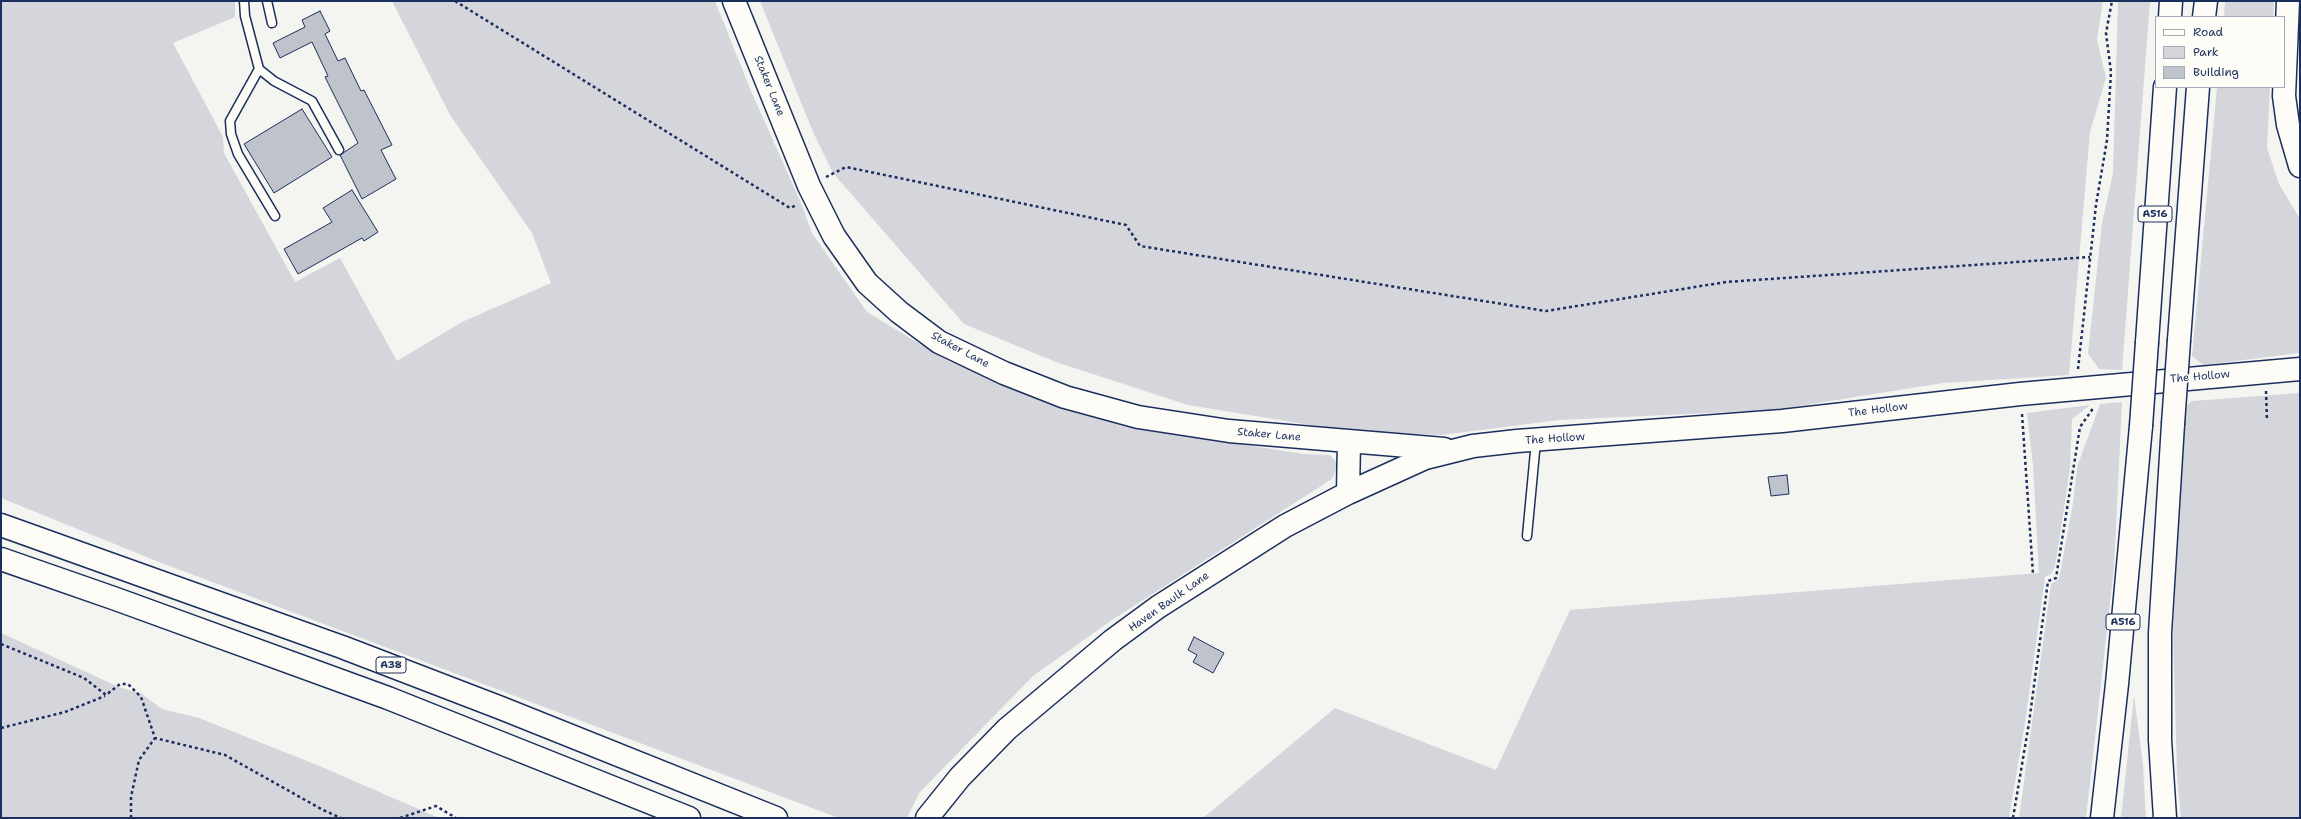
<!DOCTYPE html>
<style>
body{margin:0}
#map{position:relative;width:2301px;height:819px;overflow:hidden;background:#f4f4f1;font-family:"Shantell Sans",sans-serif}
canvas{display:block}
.frame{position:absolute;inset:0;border:2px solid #1b2f5e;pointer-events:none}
.legend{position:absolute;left:2155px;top:16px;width:130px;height:72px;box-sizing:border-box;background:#fdfcf7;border:1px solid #a3aaba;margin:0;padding:5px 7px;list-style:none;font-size:12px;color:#1b2f5e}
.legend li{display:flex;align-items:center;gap:8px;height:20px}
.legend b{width:20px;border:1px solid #a3aaba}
</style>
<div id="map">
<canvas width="2301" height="819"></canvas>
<div class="frame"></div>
<ul class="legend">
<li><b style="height:5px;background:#fdfcf7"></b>Road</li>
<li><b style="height:11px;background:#d4d6db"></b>Park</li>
<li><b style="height:11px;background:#bfc3cc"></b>Building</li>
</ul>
</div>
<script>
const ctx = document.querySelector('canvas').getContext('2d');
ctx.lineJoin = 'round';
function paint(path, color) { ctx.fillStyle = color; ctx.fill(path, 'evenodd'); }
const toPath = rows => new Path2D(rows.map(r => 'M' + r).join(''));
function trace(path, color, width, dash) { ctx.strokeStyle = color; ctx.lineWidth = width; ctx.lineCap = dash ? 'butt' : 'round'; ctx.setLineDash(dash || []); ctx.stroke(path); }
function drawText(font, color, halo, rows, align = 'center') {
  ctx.font = font + ' "Shantell Sans",sans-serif'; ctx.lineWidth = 3.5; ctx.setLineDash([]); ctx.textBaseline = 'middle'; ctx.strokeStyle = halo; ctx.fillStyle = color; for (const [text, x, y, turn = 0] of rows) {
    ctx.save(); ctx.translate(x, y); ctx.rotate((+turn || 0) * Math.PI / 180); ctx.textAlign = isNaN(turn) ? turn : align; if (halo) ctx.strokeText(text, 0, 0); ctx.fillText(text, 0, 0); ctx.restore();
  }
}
paint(toPath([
 [1,1,235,1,235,17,173,43,223,137,224,153,295,282,340,258,397,361,462,322,551,283,532,233,450,115,392,1,715,1,751,91,801,203,812,233,867,312,950,362,1122,426,1304,454,1330,455,1338,464,1332,479,1112,620,1033,676,920,792,907,818,839,818,154,560,1,498],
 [760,1,2103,1,2097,40,2106,78,2090,132,2069,375,1943,383,1774,410,1559,420,1442,435,1347,431,1188,405,1056,362,964,324,833,173,813,132],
 [2118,1,2150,1,2122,370,2099,369,2088,354,2102,223,2113,173],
 [2225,1,2274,1,2273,17,2224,17],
 [2217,87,2270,87,2267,148,2279,184,2300,219,2300,353,2203,365,2192,356],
 [2300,393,2300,818,2181,818,2177,774,2173,630,2185,407,2192,401],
 [2122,402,2114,567,2086,818,2019,818,2051,584,2059,579,2073,503,2077,467,2100,404],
 [2090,405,2072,419,2070,468,2059,542,2055,566,2051,574,2045,577,2025,723,2009,818,1203,818,1335,708,1496,770,1570,610,2039,573,2033,466,2027,413],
 [1,633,119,687,142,694,162,709,199,718,322,767,439,818,1,818],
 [2134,695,2143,765,2146,818,2121,818]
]), '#d4d6db');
const building = toPath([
 [320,11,330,31,325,34,338,61,345,58,361,91,364,90,392,145,381,150,396,179,362,199,340,155,358,143,325,77,328,76,312,42,280,58,273,43,305,27,302,20,320,11],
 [302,109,332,157,274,193,244,144,302,109],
 [352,190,378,232,364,241,362,238,298,274,284,249,332,222,323,208,352,190],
 [1787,475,1789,494,1771,496,1768,477,1787,475],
 [1194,637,1224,653,1213,673,1193,662,1197,655,1188,650,1194,637]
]);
paint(building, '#bfc3cc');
trace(building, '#1b2f5e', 1);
const lane = toPath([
 [244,1,245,16,259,69,274,81,312,101,339,150],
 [267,1,272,23],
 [259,69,230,121,231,134,238,154,275,216],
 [1527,536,1536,441]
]);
const secondary = toPath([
 [734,1,809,186,834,236,867,283,899,312,939,342,1004,373,1065,397,1138,417,1229,431,1444,449],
 [2288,1,2284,96,2288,125,2300,166],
 [1348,493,1349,441],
 [927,818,960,777,1007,729,1113,640,1158,607,1285,526,1348,493,1425,458,1473,446,1517,441,1782,421,2020,394,2300,369]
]);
const highway = toPath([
 [2170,17,2171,1],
 [2204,17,2206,1],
 [2179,340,2198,87],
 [2147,342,2165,87],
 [1,525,342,647,501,708,776,818],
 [1,559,116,599,388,698,689,818],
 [2102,818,2117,684,2141,426],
 [2165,818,2160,740,2160,633,2173,424]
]);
trace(lane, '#1b2f5e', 11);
trace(secondary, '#1b2f5e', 25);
trace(highway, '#1b2f5e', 25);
trace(toPath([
 [455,1,790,208,797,205],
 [826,177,846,167,1126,225,1140,246,1546,311,1726,282,2090,257],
 [2078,369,2096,205,2107,140,2111,72,2106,33,2112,1],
 [2266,391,2267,421],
 [2022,414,2033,574],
 [1,644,84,678,106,695,120,684,128,684,141,697,155,738,225,755,323,810,341,818],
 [1,728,65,712,105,696],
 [131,818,131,797,139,760,155,738],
 [400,818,436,806,456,818],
 [2013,818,2029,723,2048,581,2056,578,2080,427,2094,407]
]), '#1b2f5e', 2.5, [3, 3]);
trace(lane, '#fdfcf7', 8);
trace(secondary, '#fdfcf7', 22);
trace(highway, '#fdfcf7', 22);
const highwayBridge = toPath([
 [2173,424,2179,340],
 [2141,426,2147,342]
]);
trace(highwayBridge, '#1b2f5e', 25, []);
trace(highwayBridge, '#fdfcf7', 22);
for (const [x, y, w] of [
 [2155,214,34],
 [2123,622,34],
 [391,665,30]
]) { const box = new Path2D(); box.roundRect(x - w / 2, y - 8, w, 16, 3); ctx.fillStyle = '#fdfcf7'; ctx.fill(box); trace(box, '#1b2f5e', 1); }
drawText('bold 10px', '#1b2f5e', null, [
 ["A516",2155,214],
 ["A516",2123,622],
 ["A38",391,665]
]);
drawText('11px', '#1b2f5e', '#fdfcf7', [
 ["Staker Lane",769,86,68],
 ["Staker Lane",960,350,28],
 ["The Hollow",2200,377,-5],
 ["The Hollow",1878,410,-7],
 ["Staker Lane",1269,435,5],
 ["The Hollow",1555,439,-4],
 ["Haven Baulk Lane",1169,602,-35]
]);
</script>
